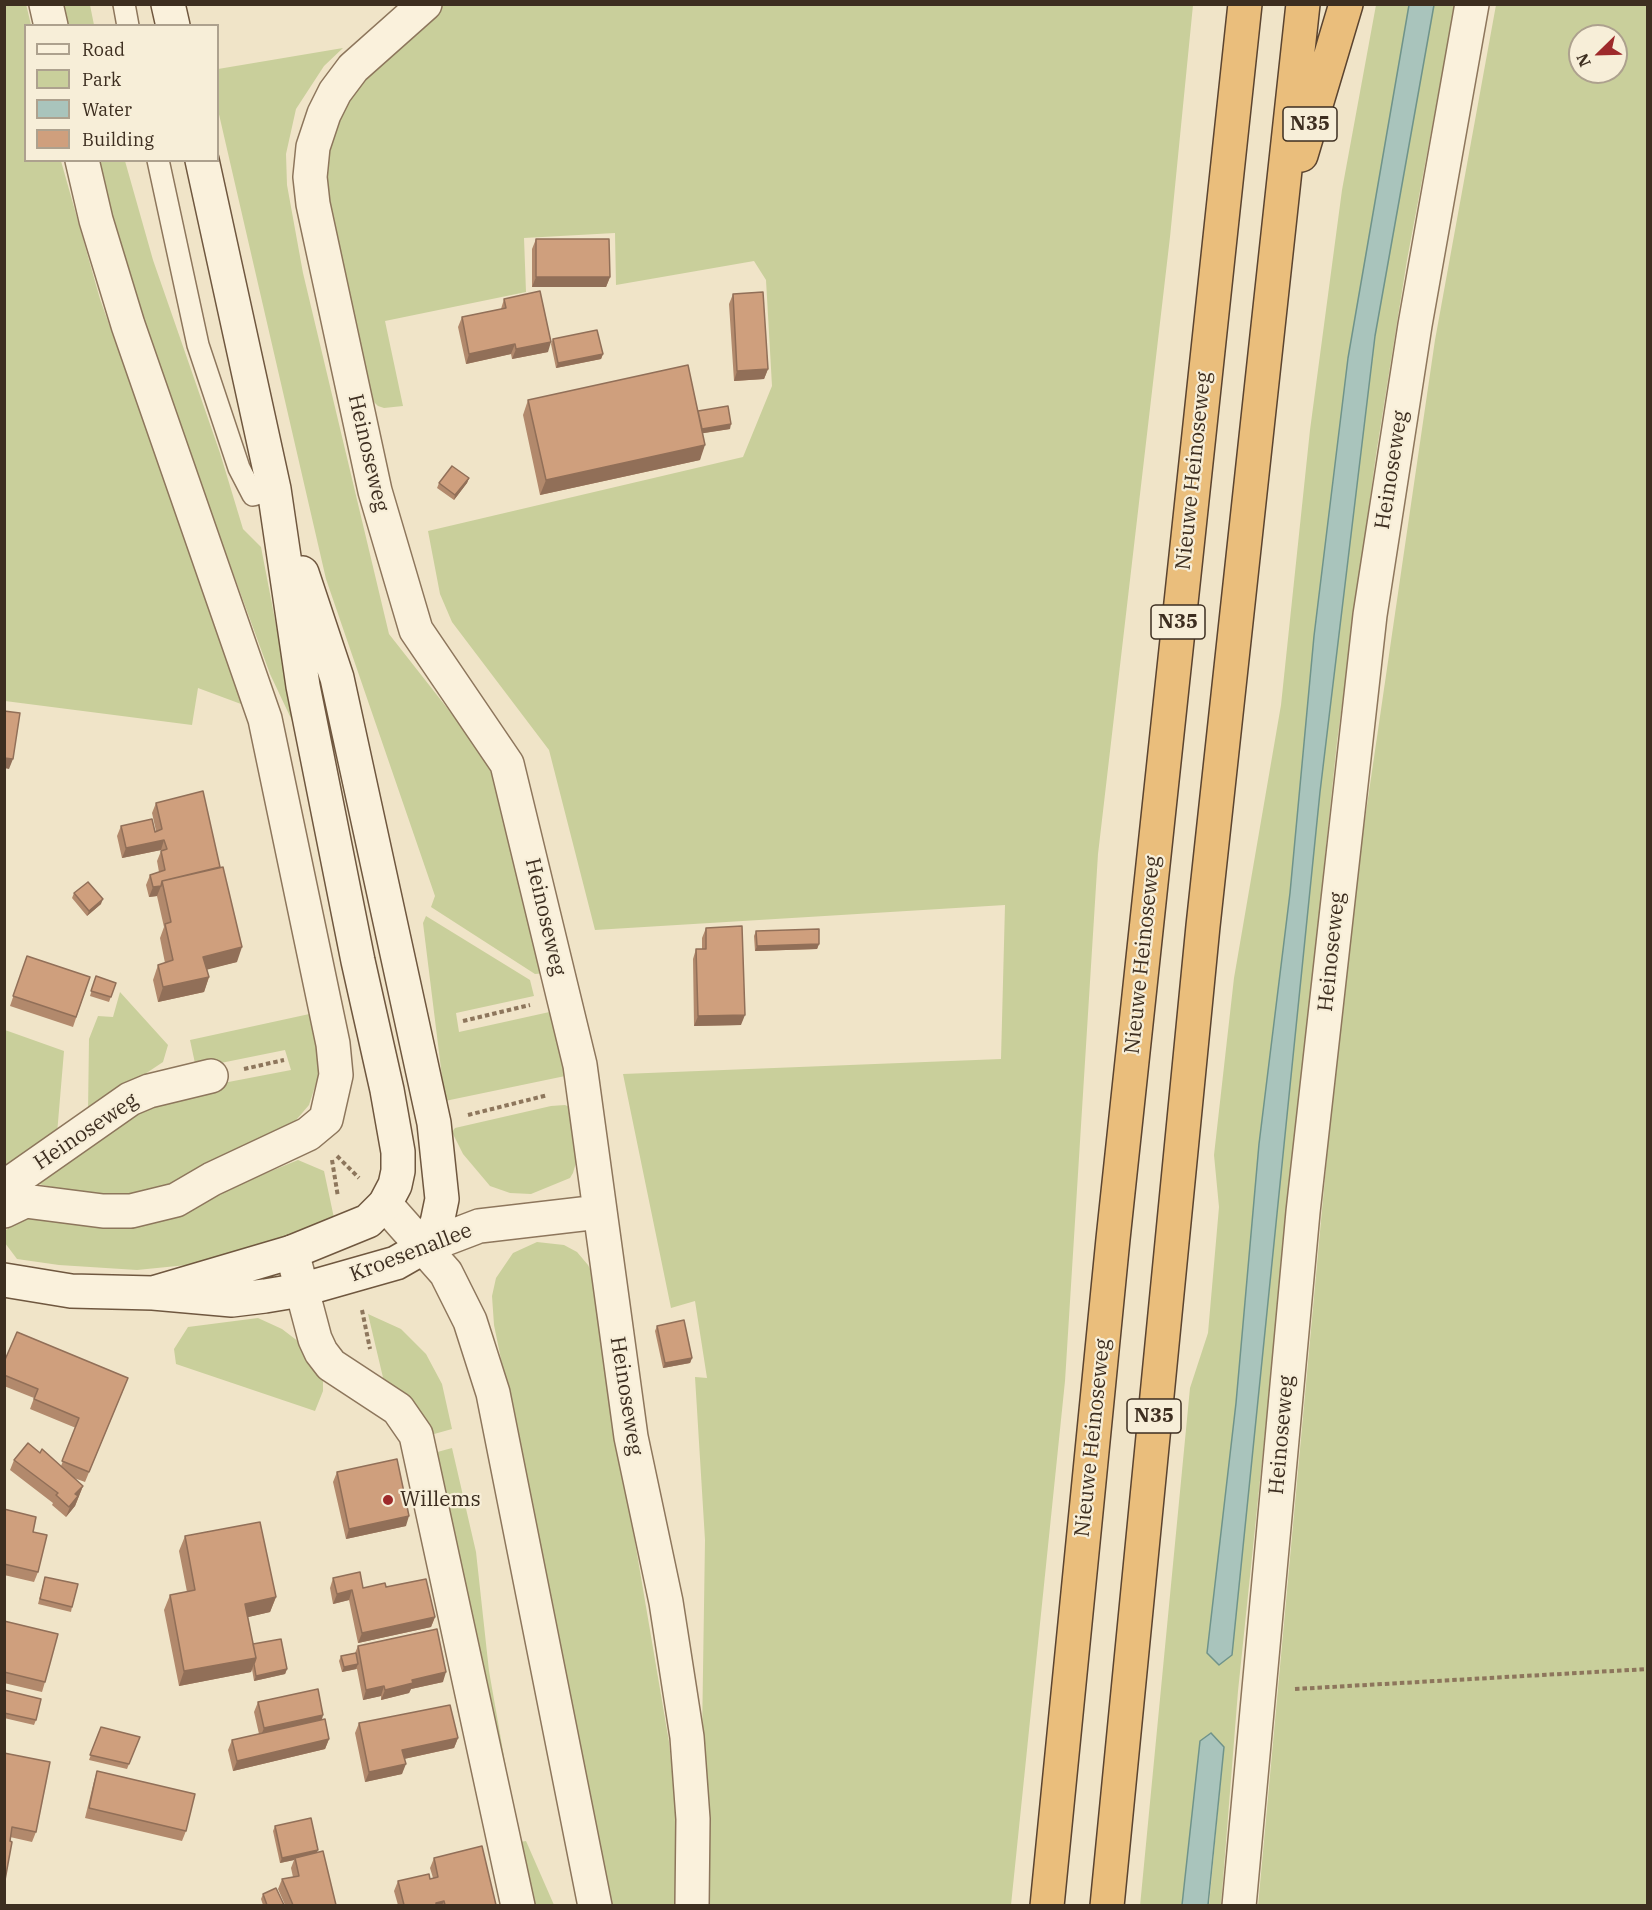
<!DOCTYPE html>
<style>
body{margin:0}
#map{position:relative;width:1652px;height:1910px;overflow:hidden;background:#f0e4c8;font-family:"IBM Plex Serif",serif}
canvas{display:block}
.frame{position:absolute;inset:0;border:6px solid #3d2e20;pointer-events:none}
.legend{position:absolute;left:24px;top:24px;width:195px;height:138px;box-sizing:border-box;background:#f7eed8;border:2px solid #ada18e;margin:0;padding:8px 10px;list-style:none;font-size:18px;color:#3d2e20}
.legend li{display:flex;align-items:center;gap:12px;height:30px}
.legend b{width:30px;border:2px solid #ada18e}
.north{position:absolute;left:1568px;top:24px;width:60px;height:60px;box-sizing:border-box;background:#f7eed8;border:2px solid #ada18e;border-radius:50%;rotate:247deg;font-size:16px;font-weight:700;line-height:24px;text-align:center;color:#3d2e20}
.north::after{content:'';display:block;margin:auto;width:21px;height:27px;background:#9e2a2b;clip-path:polygon(50% 0,100% 100%,50% 72%,0 100%)}
</style>
<div id="map">
<canvas width="1652" height="1910"></canvas>
<div class="frame"></div>
<ul class="legend">
<li><b style="height:8px;background:#faf1dc"></b>Road</li>
<li><b style="height:16px;background:#c9cf9b"></b>Park</li>
<li><b style="height:16px;background:#a9c4bc"></b>Water</li>
<li><b style="height:16px;background:#cf9f7d"></b>Building</li>
</ul>
<div class="north">N</div>
</div>
<script>
const ctx = document.querySelector('canvas').getContext('2d');
ctx.lineJoin = 'round';
function paint(path, color) { ctx.fillStyle = color; ctx.fill(path, 'evenodd'); }
const toPath = rows => new Path2D(rows.map(r => 'M' + r).join(''));
function trace(path, color, width, dash) { ctx.strokeStyle = color; ctx.lineWidth = width; ctx.lineCap = dash ? 'butt' : 'round'; ctx.setLineDash(dash || []); ctx.stroke(path); }
function drawText(font, color, halo, rows, align = 'center') {
  ctx.font = font + ' "IBM Plex Serif",serif'; ctx.lineWidth = 4.5; ctx.setLineDash([]); ctx.textBaseline = 'middle'; ctx.strokeStyle = halo; ctx.fillStyle = color; for (const [text, x, y, turn = 0] of rows) {
    ctx.save(); ctx.translate(x, y); ctx.rotate((+turn || 0) * Math.PI / 180); ctx.textAlign = isNaN(turn) ? turn : align; if (halo) ctx.strokeText(text, 0, 0); ctx.fillText(text, 0, 0); ctx.restore();
  }
}
paint(toPath([
 [26,4,31,25,26,26,26,160,61,161,100,299,215,621,241,704,198,688,192,725,5,701,4,5],
 [62,5,90,5,94,25,66,25],
 [444,5,1193,5,1170,237,1098,854,1065,1381,1011,1905,710,1905,702,1737,705,1540,695,1377,707,1378,695,1301,671,1308,623,1074,1001,1059,1005,905,595,930,549,750,452,622,440,594,428,531,743,457,772,386,766,280,754,261,616,285,615,233,524,238,526,292,385,321,403,406,384,408,378,406,369,397,325,183,330,140,351,94,407,36],
 [1376,5,1409,5,1348,358,1290,893,1259,1144,1236,1403,1207,1653,1219,1665,1232,1655,1320,792,1375,336,1434,5,1455,5,1407,260,1376,455,1337,742,1238,1691,1221,1905,1209,1905,1224,1747,1200,1741,1182,1905,1140,1906,1190,1388,1208,1333,1219,1207,1214,1155,1234,978,1281,705,1310,430,1342,190],
 [1496,5,1647,5,1647,1905,1258,1906,1346,949,1435,340],
 [1580,36,1616,36,1616,72,1580,72],
 [343,48,324,66,296,109,286,154,287,185,303,273,389,634,477,746,494,778,546,973,535,974,431,907,435,896,326,579,218,110,218,69],
 [96,161,125,161,153,260,220,453,243,529,261,547,296,729,270,674,202,488,133,289],
 [426,916,530,980,534,996,456,1013,459,1032,554,1011,570,1075,445,1101,423,923],
 [120,992,168,1045,163,1062,88,1112,89,1039,98,1016,113,1017],
 [314,1013,322,1065,309,1105,291,1126,164,1191,104,1198,29,1182,132,1115,159,1102,218,1084,291,1070,285,1050,196,1068,190,1040],
 [5,1030,64,1051,57,1134,5,1173],
 [565,1105,574,1109,579,1152,573,1173,570,1178,531,1194,510,1193,490,1186,463,1154,452,1132,455,1128,551,1106],
 [298,1160,324,1171,334,1218,300,1236,207,1263,137,1270,59,1265,17,1259,5,1243,6,1230,17,1220,31,1217,99,1227,150,1224,197,1207,242,1183],
 [537,1242,564,1245,577,1252,588,1265,596,1281,610,1395,669,1742,676,1810,676,1905,608,1905,584,1763,494,1325,492,1296,496,1278,513,1253],
 [368,1314,401,1329,426,1354,442,1384,452,1429,427,1436,385,1386],
 [258,1318,282,1329,299,1342,323,1374,323,1391,315,1411,176,1364,174,1349,188,1327],
 [452,1448,476,1552,489,1671,509,1785,502,1787,430,1454],
 [526,1841,554,1905,527,1905,514,1843]
]), '#c9cf9b');
const water = toPath([
 [1409,5,1434,5,1375,336,1320,792,1232,1655,1219,1665,1207,1653,1236,1403,1259,1144,1290,893,1314,636,1348,358,1409,5],
 [1211,1733,1224,1747,1208,1905,1182,1905,1200,1741,1211,1733]
]);
paint(water, '#a9c4bc');
trace(water, '#6f938a', 1.5);
const service = toPath([
 [124,4,128,26],
 [158,160,198,345,239,468,253,495,274,489]
]);
const minor = toPath([
 [46,4,51,26],
 [425,4,353,68,335,92,324,114,313,147,310,177,313,204,375,491,416,630,507,764,580,1065,631,1437,666,1602,687,1737,693,1819,692,1906],
 [4,1193,13,1181,130,1099,149,1091,211,1076],
 [385,1204,446,1273,470,1321,493,1393,595,1906],
 [4,1211,25,1201,103,1211,131,1211,176,1200,212,1179,308,1134,326,1119,336,1075,333,1044,265,719,128,325,96,220,82,160],
 [424,1247,479,1226,599,1212],
 [292,1252,315,1339,321,1352,331,1365,398,1409,416,1435,518,1906],
 [1239,1906,1303,1212,1370,615,1415,325,1472,4]
]);
const secondary = toPath([
 [168,4,173,26],
 [4,1280,71,1291,153,1293,232,1300,265,1296,301,1290,396,1263,424,1247,437,1223,442,1199,434,1123,337,678,302,573],
 [153,1293,292,1252,368,1221,385,1204,395,1185,398,1171,398,1152,387,1090,358,961,303,686,274,489,202,160]
]);
const trunk = toPath([
 [1301,155,1346,4],
 [1047,1906,1113,1239,1245,4],
 [1107,1906,1203,926,1303,4]
]);
trace(service, '#8d765c', 24);
trace(minor, '#8d765c', 36);
trace(secondary, '#6f573f', 36);
trace(trunk, '#5b4430', 36);
trace(toPath([
 [463,1021,530,1005],
 [244,1069,284,1060],
 [468,1115,548,1095],
 [337,1156,359,1178],
 [332,1160,338,1197],
 [362,1310,370,1349],
 [1295,1689,1648,1669]
]), '#8d765c', 4, [4.5, 3]);
trace(service, '#faf1dc', 21);
trace(minor, '#faf1dc', 33);
trace(secondary, '#faf1dc', 33);
trace(trunk, '#eabe7c', 33);
paint(toPath([
 [536,239,610,277,606,287,532,287,532,249],
 [733,294,768,369,764,379,734,381,729,304],
 [504,299,548,352,512,359,511,354,466,364,458,327,462,317,501,309],
 [553,339,603,354,601,359,556,368,551,344],
 [528,400,698,411,730,429,703,433,700,460,540,495,523,415],
 [469,478,467,483,454,500,437,488,439,483],
 [156,803,237,962,207,969,209,977,204,992,158,1002,153,980,158,965,165,963,160,938,164,927,157,896,149,897,146,885,150,875,159,872,157,861,161,851,161,850,122,858,117,836,121,826,156,831,152,813],
 [74,893,101,904,87,916,72,898],
 [706,928,741,1025,694,1026,693,959,696,949,702,949,702,938],
 [756,931,819,944,817,949,755,951,754,936],
 [27,956,90,977,73,1027,10,1006],
 [96,976,116,983,109,1002,90,996],
 [657,1326,692,1358,690,1363,663,1368,655,1331],
 [4,1362,124,1388,85,1482,74,1478,83,1486,75,1506,66,1517,52,1505,53,1503,10,1470,14,1460,40,1453,61,1466,76,1428,30,1409,34,1398,4,1386],
 [337,1472,406,1526,346,1539,333,1482],
 [4,1509,33,1532,38,1572,34,1582,4,1575],
 [185,1536,276,1597,270,1612,248,1617,253,1644,287,1669,285,1674,254,1681,252,1669,251,1672,179,1686,164,1610,170,1595,187,1592,179,1551],
 [45,1577,72,1607,71,1612,38,1604],
 [333,1578,363,1588,386,1587,435,1617,431,1627,358,1643,349,1600,333,1604,330,1588],
 [4,1621,45,1682,42,1692,4,1683],
 [358,1646,443,1682,411,1689,409,1693,381,1700,381,1696,363,1700,357,1669,342,1672,339,1661,341,1656,355,1653],
 [4,1690,36,1720,34,1725,4,1718],
 [258,1702,323,1715,322,1719,329,1739,325,1749,233,1771,228,1750,232,1740,259,1734,254,1712],
 [359,1723,458,1738,454,1748,404,1759,402,1774,365,1782,355,1733],
 [101,1727,140,1737,127,1769,89,1760],
 [4,1753,36,1832,32,1842,10,1837,10,1841,12,1842,4,1881],
 [97,1771,186,1831,182,1841,85,1818,94,1781],
 [275,1826,317,1852,336,1905,285,1905,278,1889,282,1879,293,1877,291,1868,294,1860,280,1863,273,1831],
 [434,1858,496,1905,398,1905,394,1891,398,1881,433,1878,430,1868],
 [263,1894,284,1905,263,1905,261,1899]
]), '#b2896c');
paint(toPath([
 [536,277,610,277,606,287,532,287],
 [551,342,548,352,512,359,516,349],
 [515,344,511,354,466,364,469,354],
 [603,354,601,359,556,368,558,363],
 [768,369,764,379,734,381,737,371],
 [731,424,730,429,698,434,699,429],
 [705,445,700,460,540,495,546,480],
 [469,478,467,483,454,500,455,495],
 [4,758,13,759,9,769,4,768],
 [164,840,161,850,122,858,126,848],
 [161,886,157,896,149,897,153,887],
 [103,899,101,904,87,916,89,911],
 [819,944,817,949,755,951,757,946],
 [242,947,237,962,198,972,203,957],
 [209,977,204,992,158,1002,163,987],
 [745,1015,741,1025,694,1026,698,1016],
 [692,1358,690,1363,663,1368,665,1363],
 [83,1486,75,1506,66,1517,75,1494],
 [409,1516,406,1526,346,1539,349,1529],
 [352,1590,349,1600,333,1604,337,1594],
 [276,1597,270,1612,240,1619,245,1604],
 [435,1617,431,1627,358,1643,362,1633],
 [256,1658,251,1672,179,1686,184,1671],
 [358,1664,356,1669,342,1672,344,1667],
 [287,1669,285,1674,254,1681,256,1676],
 [446,1672,443,1682,411,1689,409,1693,381,1700,385,1690,412,1680],
 [384,1686,381,1696,363,1700,366,1690],
 [323,1715,320,1725,260,1738,264,1728],
 [458,1738,454,1748,399,1760,402,1750],
 [329,1739,325,1749,233,1771,237,1761],
 [406,1764,402,1774,365,1782,369,1772],
 [318,1850,316,1855,295,1858,294,1860,280,1863,282,1858],
 [444,1901,442,1905,435,1905,436,1903]
]), '#916f58');
const building = toPath([
 [536,239,609,239,610,277,536,277,536,239],
 [540,291,551,342,516,349,515,344,469,354,462,317,506,308,504,299,540,291],
 [763,292,768,369,737,371,733,294,763,292],
 [597,330,603,354,558,363,553,339,597,330],
 [688,365,705,445,546,480,528,400,688,365],
 [728,406,731,424,702,429,698,411,728,406],
 [452,466,469,478,455,495,439,483,452,466],
 [4,711,20,713,13,759,4,758,4,711],
 [203,791,220,867,162,881,161,886,153,887,150,875,165,870,161,851,167,849,164,840,126,848,121,826,152,819,155,832,162,829,156,803,203,791],
 [223,867,242,947,203,957,209,977,163,987,158,965,173,960,165,924,171,922,162,881,223,867],
 [88,882,103,899,89,911,74,893,88,882],
 [742,926,745,1015,698,1016,696,949,706,949,706,928,742,926],
 [819,929,819,944,757,946,756,931,819,929],
 [27,956,90,977,76,1017,13,996,27,956],
 [96,976,116,983,111,997,91,991,96,976],
 [684,1320,692,1358,665,1363,657,1326,684,1320],
 [17,1332,128,1378,89,1472,62,1461,79,1418,34,1399,38,1389,4,1375,4,1362,17,1332],
 [28,1443,40,1453,42,1449,83,1486,75,1494,78,1496,69,1507,56,1495,58,1493,14,1460,28,1443],
 [397,1459,409,1516,349,1529,337,1472,397,1459],
 [4,1509,36,1517,33,1532,47,1535,38,1572,4,1564,4,1509],
 [260,1522,276,1597,245,1604,256,1658,184,1671,170,1595,195,1590,185,1536,260,1522],
 [360,1572,363,1588,385,1583,386,1587,426,1579,435,1617,362,1633,352,1590,337,1594,333,1578,360,1572],
 [45,1577,78,1584,72,1607,40,1599,45,1577],
 [4,1621,58,1634,45,1682,4,1672,4,1621],
 [437,1629,446,1672,412,1680,413,1683,385,1690,384,1686,366,1690,358,1646,437,1629],
 [281,1639,287,1669,256,1676,254,1664,256,1658,253,1644,281,1639],
 [356,1653,358,1664,344,1667,341,1656,356,1653],
 [318,1689,323,1715,264,1728,258,1702,318,1689],
 [4,1690,41,1699,36,1720,4,1713,4,1690],
 [450,1705,458,1738,402,1750,406,1764,369,1772,359,1723,450,1705],
 [325,1719,329,1739,237,1761,232,1740,325,1719],
 [101,1727,140,1737,129,1764,90,1755,101,1727],
 [4,1753,50,1762,36,1832,12,1827,10,1841,12,1842,5,1880,4,1753],
 [97,1771,195,1794,186,1831,89,1808,97,1771],
 [311,1818,318,1850,282,1858,275,1826,311,1818],
 [482,1846,496,1905,445,1905,444,1901,436,1903,436,1905,404,1905,398,1881,429,1874,430,1879,438,1877,434,1858,482,1846],
 [323,1851,336,1905,293,1905,282,1879,299,1876,295,1858,323,1851],
 [276,1888,284,1905,267,1905,263,1894,276,1888]
]);
paint(building, '#cf9f7d');
trace(building, '#916f58', 1.5);
for (const [x, y, r, color] of [
 [388,1500,6,"#9e2a2b"]
]) { const dot = new Path2D(); dot.arc(x, y, r, 0, 2 * Math.PI); ctx.fillStyle = color; ctx.fill(dot); trace(dot, '#f7eed8', 2); }
for (const [x, y, w] of [
 [1310,124,54],
 [1178,622,54],
 [1154,1416,54]
]) { const box = new Path2D(); box.roundRect(x - w / 2, y - 17, w, 34, 4.5); ctx.fillStyle = '#f7eed8'; ctx.fill(box); trace(box, '#3d2e20', 1.5); }
drawText('bold 20px', '#3d2e20', null, [
 ["N35",1310,124],
 ["N35",1178,622],
 ["N35",1154,1416]
]);
drawText('21px', '#3d2e20', '#f7eed8', [
 ["Heinoseweg",368,453,77],
 ["Heinoseweg",1392,470,-81],
 ["Nieuwe Heinoseweg",1194,471,-84],
 ["Heinoseweg",545,917,77],
 ["Heinoseweg",1332,952,-84],
 ["Nieuwe Heinoseweg",1143,955,-84],
 ["Heinoseweg",86,1132,-34],
 ["Kroesenallee",411,1253,-21],
 ["Heinoseweg",626,1396,81],
 ["Heinoseweg",1282,1435,-85],
 ["Nieuwe Heinoseweg",1093,1438,-84]
]);
drawText('21px', '#3d2e20', '#f7eed8', [
 ["Willems",400,1500]
], 'left');
</script>
